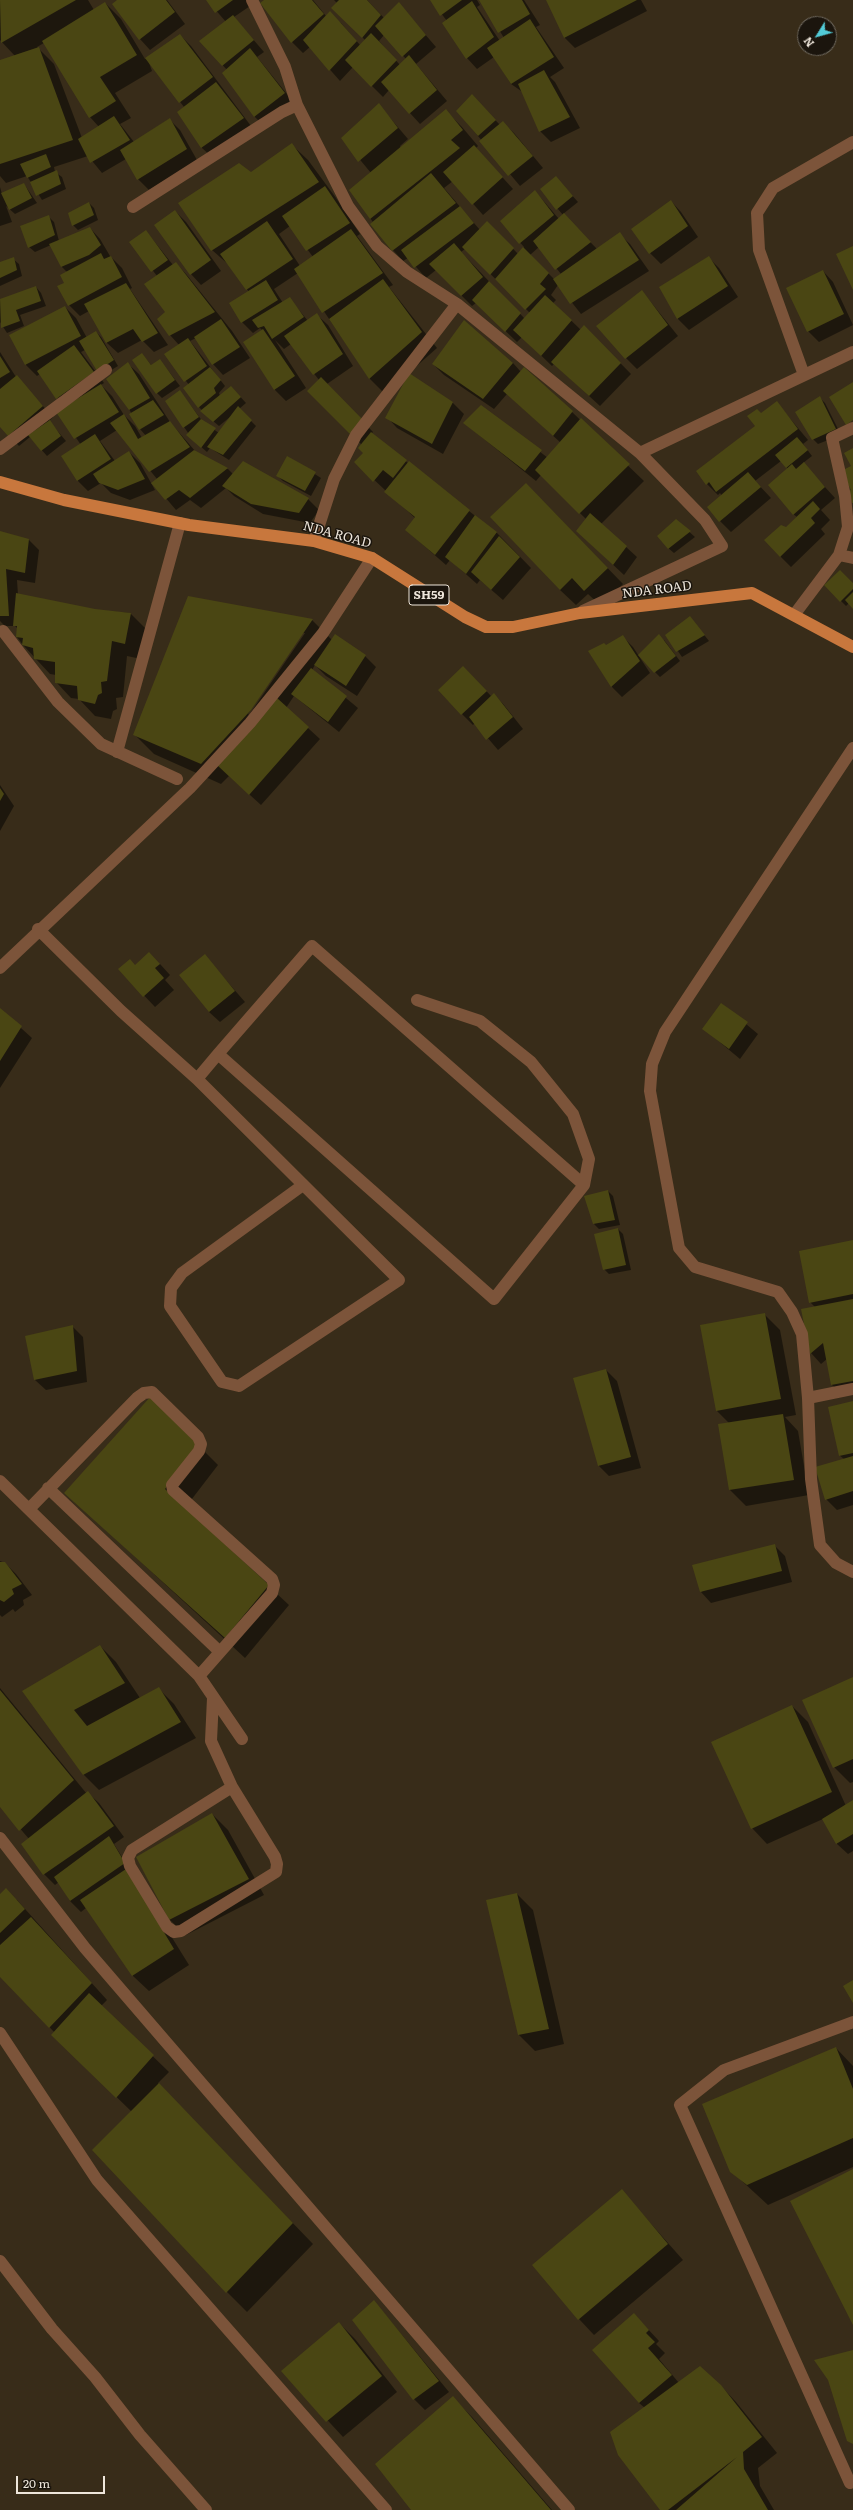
<!DOCTYPE html>
<style>
body{margin:0}
#map{position:relative;width:853px;height:2510px;overflow:hidden;background:#382c19;font-family:Literata,serif}
canvas{display:block}
.north{position:absolute;left:797px;top:16px;width:40px;height:40px;box-sizing:border-box;background:#1b150d;border:1px solid #6f695f;border-radius:50%;rotate:233deg;font-size:11px;font-weight:700;line-height:16px;text-align:center;color:#eee6db}
.north::after{content:'';display:block;margin:auto;width:14px;height:18px;background:#52cbd7;clip-path:polygon(50% 0,100% 100%,50% 72%,0 100%)}
.scale{position:absolute;left:16px;top:2476px;width:89px;height:18px;box-sizing:border-box;border:2px solid #eee6db;border-top:0;padding-left:5px;font-size:12px;line-height:14px;white-space:nowrap;color:#eee6db;-webkit-text-stroke:3px #1b150d;paint-order:stroke}
</style>
<div id="map">
<canvas width="853" height="2510"></canvas>
<div class="north">N</div>
<div class="scale">20 m</div>
</div>
<script>
const ctx = document.querySelector('canvas').getContext('2d');
ctx.lineJoin = 'round';
function paint(path, color) { ctx.fillStyle = color; ctx.fill(path, 'evenodd'); }
const toPath = rows => new Path2D(rows.map(r => 'M' + r).join(''));
function trace(path, color, width, dash) { ctx.strokeStyle = color; ctx.lineWidth = width; ctx.lineCap = dash ? 'butt' : 'round'; ctx.setLineDash(dash || []); ctx.stroke(path); }
function drawText(font, color, halo, rows, align = 'center') {
  ctx.font = font + ' Literata,serif'; ctx.lineWidth = 3; ctx.setLineDash([]); ctx.textBaseline = 'middle'; ctx.strokeStyle = halo; ctx.fillStyle = color; for (const [text, x, y, turn = 0] of rows) {
    ctx.save(); ctx.translate(x, y); ctx.rotate((+turn || 0) * Math.PI / 180); ctx.textAlign = isNaN(turn) ? turn : align; if (halo) ctx.strokeText(text, 0, 0); ctx.fillText(text, 0, 0); ctx.restore();
  }
}
paint(toPath([
 [0,0,88,0,94,10,105,3,121,19,145,59,180,35,191,46,254,130,213,158,202,148,178,112,184,107,148,60,152,71,115,93,131,118,120,124,134,142,169,119,180,130,197,160,149,190,138,179,126,159,102,173,88,156,54,167,55,172,62,177,66,189,42,200,27,176,6,183,0,176,0,61,15,56,0,40],
 [44,43,90,117,99,127,82,138,54,64,37,47],
 [118,0,167,0,185,24,150,50,140,39],
 [207,0,251,0,253,4,234,17,264,52,257,57,295,104,265,127,254,116,227,70,201,41,226,22],
 [265,0,313,0,326,16,341,23,360,45,365,40,333,8,337,3,334,0,367,0,384,18,399,4,436,47,416,64,447,101,420,124,389,90,383,97,353,67,340,81,310,47,303,53,292,42,262,3],
 [384,35,406,59,400,65,379,41],
 [431,0,477,0,480,5,477,7,500,41,504,38,481,0,524,0,540,25,536,27,564,68,550,77,555,82,580,128,551,142,540,131,524,93,511,84,494,57,477,69,467,58,447,21],
 [549,0,641,0,647,11,575,48,564,37],
 [477,101,500,125,503,123,514,133,543,168,520,186,457,111],
 [379,105,408,139,400,146,401,148,446,111,462,127,478,146,476,148,513,189,483,215,453,181,444,188,480,230,498,233,518,254,524,247,501,221,535,191,559,219,563,215,541,189,561,183,578,202,563,214,597,249,619,234,630,244,649,271,581,314,558,285,551,295,556,300,553,303,581,330,584,326,631,374,600,406,554,364,552,366,522,337,517,342,476,303,472,306,436,270,426,278,408,258,403,261,393,250,370,218,371,173,342,138],
 [539,247,561,274,554,279,530,255],
 [465,249,530,313,525,319,461,252],
 [292,145,308,160,336,198,360,234,357,236,393,285,389,287,437,348,385,394,369,378,298,273,274,289,283,303,290,299,308,321,317,315,328,325,353,366,327,384,373,432,371,434,497,533,531,568,503,600,480,580,477,584,450,560,446,565,406,530,415,518,355,462,364,453,362,445,308,391,319,380,291,344,284,349,275,340,306,388,286,401,275,390,244,343,262,330,260,328,253,333,242,322,249,292,229,265,212,250,180,204,251,174],
 [290,226,313,257,300,266,279,234],
 [24,184,37,203,15,214,6,206,12,222,0,226,0,187,2,194],
 [671,201,681,212,698,237,661,264,650,253],
 [89,203,94,208,98,220,78,230,73,225],
 [175,211,186,222,221,271,201,285,191,274],
 [49,217,54,222,59,241,90,228,100,239,110,256,122,268,132,288,130,289,168,345,154,352,142,340,118,353,107,343,89,311,80,316,69,305,65,283,67,272,61,266,51,245,35,252,29,247],
 [146,231,173,265,176,263,186,274,232,331,250,358,223,375,213,364,196,338,190,341,225,386,219,393,220,396,236,392,246,403,239,409,256,426,229,460,210,448,207,452,193,440,184,427,180,391,203,422,219,433,230,417,219,426,207,416,199,407,189,385,166,354,179,345,170,335,166,312,157,276,131,242],
 [708,257,719,268,738,297,689,330,678,319,660,287],
 [13,259,19,264,22,276,0,286,0,263],
 [823,271,833,282,853,325,819,342,808,331],
 [36,287,41,293,46,306,20,315,24,326,7,333,0,322,0,300],
 [642,291,678,336,637,369,626,358],
 [65,307,76,318,87,338,96,332,101,337,118,366,103,375,85,350,81,352,104,383,101,385,112,396,124,415,135,426,142,438,146,436,140,429,129,409,128,364,139,374,170,422,196,452,228,469,233,474,243,462,308,499,319,510,310,523,263,514,234,496,226,488,201,508,190,500,176,510,153,483,157,479,117,430,100,441,115,461,129,452,140,463,155,490,130,500,111,493,101,483,88,491,78,481,62,457,81,445,58,412,66,407,40,374,37,376,26,365,10,335],
 [0,352,16,377,53,417,49,421,66,441,47,456,30,437,19,446,0,426],
 [142,354,152,366,160,360,180,386,162,398,157,393],
 [513,363,521,372,524,369,572,412,644,481,601,524,637,557,624,575,577,531,586,519,541,475,536,481,464,423,481,406,548,458,561,443,507,394,494,409,444,375,433,364],
 [409,375,453,403,464,414,443,454,397,428,387,417],
 [820,398,825,403,841,435,818,444,813,439],
 [777,403,808,440,803,444,812,456,803,463,835,498,821,510,830,520,821,529,825,534,791,567,780,556,786,528,797,517,793,514,788,469,781,461,755,481,771,498,731,532,720,521,722,496,720,493,718,495,707,484,756,426,761,414],
 [288,457,321,478,311,496,283,481,278,476],
 [542,500,623,584,601,606,588,594,576,605,560,590],
 [676,520,695,537,674,553,668,548],
 [0,532,29,540,39,550,35,583,17,580,18,595,95,610,130,613,146,629,141,659,127,656,123,697,116,698,117,709,113,711,111,719,95,716,79,699,71,698,56,682,56,675,50,674,23,645,17,637,18,629,15,626,5,626,0,621],
 [853,584,853,607,849,603,846,606,826,586],
 [690,617,709,641,682,657,667,635],
 [312,620,332,640,335,635,365,656,376,667,357,696,326,676,315,665,312,670,358,708,339,732,294,696,286,708,320,739,261,805,229,776,221,784,154,754,134,734],
 [302,633,305,633,249,715,248,714],
 [622,636,633,647,650,673,622,697,612,687,589,652,606,646],
 [664,640,680,661,660,677,655,672],
 [474,678,491,696,494,694,504,705,523,729,498,750,475,723,473,725,462,714],
 [0,785,14,806,0,831],
 [205,956,245,1002,220,1022,209,1012],
 [160,964,170,975,165,980,174,990,155,1007,119,969],
 [722,1004,758,1034,740,1059,704,1029],
 [0,1009,32,1038,0,1088],
 [608,1191,613,1196,620,1225,599,1229,594,1224],
 [618,1229,623,1234,631,1270,609,1274,604,1269],
 [853,1241,853,1393,843,1395,832,1385,827,1359,821,1364,811,1353,816,1308,810,1302],
 [764,1314,780,1330,796,1415,785,1417,798,1431,809,1495,746,1506,730,1490,719,1425,729,1423,717,1411],
 [72,1326,83,1337,87,1382,46,1390,35,1380],
 [606,1370,617,1381,641,1468,609,1476,599,1466],
 [151,1398,218,1465,185,1508,289,1605,245,1658,66,1493],
 [853,1401,853,1505,837,1510,826,1499,844,1459,839,1455],
 [774,1545,785,1556,792,1582,711,1603,701,1592],
 [0,1561,5,1563,16,1574,32,1595,23,1600,24,1605,15,1612,13,1609,2,1617,0,1615],
 [100,1646,116,1662,140,1698,158,1688,174,1704,196,1738,99,1790,83,1774,23,1691],
 [853,1678,853,1782,850,1783,834,1767],
 [0,1688,87,1794,88,1793,99,1803,124,1837,114,1844,189,1965,149,1991,133,1976,86,1908,81,1912,70,1901,59,1882,55,1885,44,1874,29,1839,0,1805],
 [792,1706,808,1722,846,1806,853,1801,853,1851,848,1854,837,1844,823,1819,767,1844,752,1828],
 [212,1814,228,1830,264,1895,186,1935,170,1920,137,1858],
 [517,1894,533,1910,564,2044,535,2051,519,2035,487,1901],
 [0,1896,17,1900,107,2000,101,2006,169,2072,158,2083,313,2244,247,2312,227,2292,132,2112,69,2051,55,2033,0,1975],
 [836,2048,853,2066,853,2167,768,2205,731,2171],
 [622,2191,683,2260,594,2335,579,2319],
 [374,2301,449,2392,425,2410,414,2399],
 [634,2314,659,2341,656,2344,665,2353,659,2359,679,2383,720,2385,736,2402,777,2453,758,2468,760,2486,774,2510,661,2510,645,2408,639,2403],
 [339,2323,355,2339,397,2392,343,2437,283,2372],
 [452,2397,472,2417,552,2510,412,2510]
]), '#0007');
paint(toPath([
 [0,0,76,0,1,43],
 [117,0,166,0,175,12,139,40,112,4],
 [206,0,233,0,215,13],
 [264,0,312,0,324,14,291,43,260,3],
 [339,0,367,0,381,15,362,38,331,8],
 [430,0,462,0,440,16],
 [479,0,522,0,530,14,498,33],
 [546,0,637,0,564,38],
 [472,1,494,37,466,59,442,23],
 [105,2,137,55,100,77,116,101,89,118,42,41],
 [399,2,426,35,402,57,375,26],
 [330,11,357,41,329,71,303,40],
 [233,15,254,40,222,66,199,41],
 [530,19,554,57,511,84,487,48],
 [371,33,397,60,371,87,345,60],
 [180,34,213,77,179,103,145,58],
 [39,47,73,140,0,164,0,60],
 [250,48,285,93,254,117,222,73],
 [409,55,437,90,409,114,381,82],
 [544,70,570,117,539,132,518,84],
 [216,82,244,118,201,148,177,112],
 [472,94,496,120,478,136,456,111],
 [379,103,398,128,358,162,341,138],
 [446,109,463,130,451,140,460,148,370,219,349,190],
 [114,116,130,140,90,163,78,139],
 [170,118,187,149,137,180,120,150],
 [503,121,533,156,508,176,479,141],
 [292,143,319,182,211,251,178,203,239,163,251,172],
 [474,145,503,177,472,205,443,172],
 [46,154,51,167,27,178,20,164],
 [57,170,61,184,36,196,30,182],
 [431,173,456,203,392,251,370,224],
 [556,176,573,196,556,210,540,189],
 [24,183,32,198,9,210,1,193],
 [325,186,350,223,306,251,282,216],
 [535,190,554,215,519,244,500,221],
 [671,200,688,226,649,254,631,229],
 [89,202,94,215,72,226,68,213],
 [460,206,474,223,414,268,401,250],
 [175,210,211,260,190,275,154,225],
 [564,213,591,242,555,270,533,241],
 [49,215,55,235,28,248,20,226],
 [267,221,293,259,246,290,220,254],
 [487,221,514,248,490,275,462,247],
 [90,227,101,245,89,255,61,267,49,244],
 [351,229,383,273,322,313,294,269],
 [146,230,168,260,151,272,129,242],
 [620,232,639,260,570,304,553,279],
 [454,243,483,277,461,296,429,264],
 [853,246,853,290,836,254],
 [523,247,549,273,540,284,546,289,525,310,495,279],
 [101,253,104,259,111,256,122,277,68,306,57,286,64,283,60,275],
 [709,256,728,286,677,319,659,287],
 [14,257,17,270,0,278,0,262],
 [176,262,215,312,169,336,157,319,165,312,144,284],
 [823,270,844,314,807,332,786,288],
 [383,279,422,332,369,379,329,319],
 [266,280,278,300,241,323,229,303],
 [489,281,521,313,505,332,472,300],
 [126,283,158,333,142,342,133,329,106,343,84,304],
 [36,286,41,301,16,310,20,321,1,328,0,299],
 [642,290,668,325,625,359,596,326],
 [545,295,572,320,541,356,513,330],
 [290,297,304,317,272,339,264,326,258,328,252,320],
 [65,306,81,336,25,365,9,335],
 [317,313,343,354,313,375,284,336],
 [221,319,240,347,212,365,194,337],
 [464,320,513,363,483,399,432,364],
 [584,325,621,363,589,396,551,362],
 [263,329,295,376,274,390,243,342],
 [96,331,114,360,97,371,79,341],
 [188,338,207,366,184,382,164,354],
 [74,345,94,372,56,399,37,371],
 [142,353,151,365,160,359,175,380,156,394,132,360],
 [0,356,10,372,0,378],
 [128,362,150,398,129,410,106,379],
 [210,367,221,380,214,388,216,393,198,408,183,388],
 [524,367,573,411,553,436,503,391],
 [409,373,453,402,432,444,385,418],
 [17,375,43,406,8,436,0,427,0,389],
 [321,377,363,420,350,434,307,391],
 [853,382,853,420,846,425,829,397],
 [101,384,119,412,74,439,56,412],
 [231,386,241,397,213,422,200,411],
 [180,390,199,417,183,428,165,401],
 [820,396,836,429,812,440,795,412],
 [153,400,164,415,139,430,129,414],
 [777,401,798,429,716,492,709,482,706,485,696,471,755,426,747,416,757,409,761,413],
 [481,405,542,450,525,471,463,423],
 [238,406,252,420,223,455,207,447],
 [124,414,138,439,170,421,190,447,149,472,110,423],
 [581,418,630,464,579,514,535,470],
 [201,419,216,428,201,448,186,435],
 [50,420,61,436,41,451,28,435],
 [371,432,407,460,393,478,383,470,373,482,354,462,363,453,358,448],
 [95,434,111,459,77,481,61,456],
 [797,437,808,450,786,468,775,455],
 [853,448,853,503,852,503,846,492,851,490,841,471,851,466,844,453],
 [194,450,228,468,190,498,179,490,165,500,151,483],
 [129,451,145,479,118,490,99,483,93,474],
 [287,456,316,472,305,491,276,476],
 [243,461,309,498,299,513,251,504,222,486],
 [409,461,470,510,435,555,405,530,415,517,384,492],
 [804,462,825,487,793,515,768,485,792,464,796,469],
 [748,472,761,487,719,522,707,507],
 [526,483,608,568,584,591,572,578,560,590,490,517],
 [813,501,820,509,811,518,815,523,780,557,764,540,781,525,786,527],
 [590,513,627,546,613,565,576,531],
 [475,515,497,532,466,574,445,557],
 [676,519,691,531,668,549,657,536],
 [0,531,29,539,25,573,6,569,9,616,0,616],
 [499,536,520,557,491,590,471,572],
 [840,570,853,583,853,589,840,602,824,585],
 [853,592,853,609,845,600],
 [16,593,95,609,131,613,125,644,112,641,107,681,101,682,102,693,98,695,95,704,78,700,77,686,55,683,55,662,34,659,33,648,22,645,23,638,16,637,17,626,13,626],
 [188,596,313,619,251,710,201,764,133,735],
 [690,616,705,635,676,652,665,635],
 [335,634,366,655,346,686,314,665],
 [659,634,676,656,654,673,638,655],
 [623,635,640,661,611,687,588,651,604,643,606,645],
 [463,666,487,691,461,715,438,690],
 [311,668,347,696,328,722,291,694],
 [494,693,513,717,486,740,469,717],
 [277,698,309,727,249,795,217,765],
 [0,788,4,794,0,801],
 [149,952,160,964,155,968,164,978,143,997,118,969,130,959,135,965],
 [205,954,235,991,209,1012,179,975],
 [721,1003,748,1022,729,1049,702,1029],
 [0,1008,22,1026,0,1061],
 [608,1190,615,1220,593,1224,584,1196],
 [618,1228,626,1265,603,1270,594,1234],
 [853,1240,853,1294,809,1303,799,1251],
 [853,1299,853,1381,831,1385,823,1343,810,1354,801,1309],
 [765,1313,781,1399,716,1411,700,1325],
 [73,1325,77,1371,34,1380,25,1336],
 [606,1369,631,1457,598,1466,573,1378],
 [151,1396,198,1445,165,1489,269,1585,225,1638,64,1493],
 [853,1401,853,1453,839,1456,828,1407],
 [783,1414,794,1480,729,1490,718,1424],
 [853,1456,853,1491,825,1500,815,1467],
 [775,1544,782,1571,700,1592,692,1565],
 [0,1562,5,1562,22,1584,12,1589,14,1594,4,1602,0,1600],
 [100,1645,125,1683,74,1710,87,1726,159,1687,181,1722,83,1775,22,1691],
 [853,1677,853,1759,833,1768,802,1700],
 [0,1690,74,1780,19,1831,0,1807],
 [792,1705,832,1792,751,1829,711,1742],
 [88,1791,114,1826,43,1875,21,1844],
 [853,1800,853,1834,836,1844,822,1819],
 [212,1813,249,1879,169,1920,136,1857],
 [109,1836,125,1863,70,1901,54,1877],
 [126,1869,174,1949,132,1976,80,1900],
 [6,1888,25,1909,0,1933,0,1894],
 [517,1893,549,2029,518,2035,486,1900],
 [31,1917,92,1983,49,2028,0,1977,0,1945],
 [853,1980,853,2003,843,1986],
 [89,1993,154,2055,116,2098,51,2035],
 [836,2047,853,2089,853,2138,747,2185,730,2172,702,2104],
 [159,2083,293,2223,226,2293,92,2150],
 [853,2169,853,2325,790,2201],
 [622,2189,668,2244,578,2320,532,2265],
 [374,2300,439,2381,413,2400,352,2320],
 [634,2313,649,2330,646,2333,655,2342,648,2348,672,2375,639,2403,592,2350],
 [339,2322,382,2376,326,2422,281,2371],
 [853,2350,853,2444,847,2441,828,2380,814,2360],
 [700,2366,721,2385,762,2437,743,2452,744,2469,768,2510,676,2510,737,2457,668,2510,660,2510,618,2455,610,2432],
 [453,2396,551,2510,411,2510,375,2464]
]), '#4a4613');
trace(toPath([
 [252,0,285,67,297,105,348,206,377,246,407,272,457,304,640,453,853,352],
 [133,207,282,112,297,105],
 [804,375,759,250,757,213,773,188,853,142],
 [0,449,106,370],
 [314,541,334,479,356,435,457,304],
 [839,555,853,558],
 [583,611,722,546,705,520,640,453],
 [794,615,839,555,848,527,845,496,832,438,853,428],
 [3,631,58,702,101,744,177,779],
 [853,748,665,1032,652,1064,650,1091,679,1248,695,1267,778,1292,792,1312,802,1334,808,1398,811,1479,820,1545,836,1563,853,1572],
 [117,752,180,523],
 [38,929,121,1011,197,1079,399,1280,239,1386,222,1382,170,1306,171,1288,182,1273,303,1185],
 [0,968,190,788,250,723,323,633,372,558],
 [417,1000,480,1021,531,1062,573,1114,589,1159,584,1185],
 [197,1079,218,1054,312,946,584,1185,494,1299,218,1054],
 [808,1398,853,1389],
 [0,1481,199,1676,242,1739],
 [48,1488,220,1652],
 [29,1509,137,1398,144,1393,152,1392,198,1437,201,1444,199,1451,172,1485,173,1490,272,1579,274,1585,272,1593,199,1676],
 [213,1698,211,1741,232,1787,275,1857,277,1864,276,1872,181,1931,174,1932,167,1927,130,1866,128,1858,132,1850,232,1787],
 [0,1838,85,1948,569,2510],
 [853,2022,724,2070,680,2105,850,2483,853,2482],
 [0,2033,97,2180,386,2510],
 [0,2261,52,2329,95,2377,140,2435,206,2510]
]), '#7c543a', 12);
trace(toPath([
 [0,482,64,500,189,525,314,541,372,558,465,617,486,627,513,627,580,613,752,593,853,647]
]), '#c8773d', 12);
for (const [x, y, w] of [
 [429,595,40]
]) { const box = new Path2D(); box.roundRect(x - w / 2, y - 10, w, 20, 3); ctx.fillStyle = '#1b150d'; ctx.fill(box); trace(box, '#eee6db', 1); }
drawText('bold 12px', '#eee6db', null, [
 ["SH59",429,595]
]);
drawText('13px', '#eee6db', '#1b150d', [
 ["NDA ROAD",337,535,15],
 ["NDA ROAD",657,590,-7]
]);
</script>
